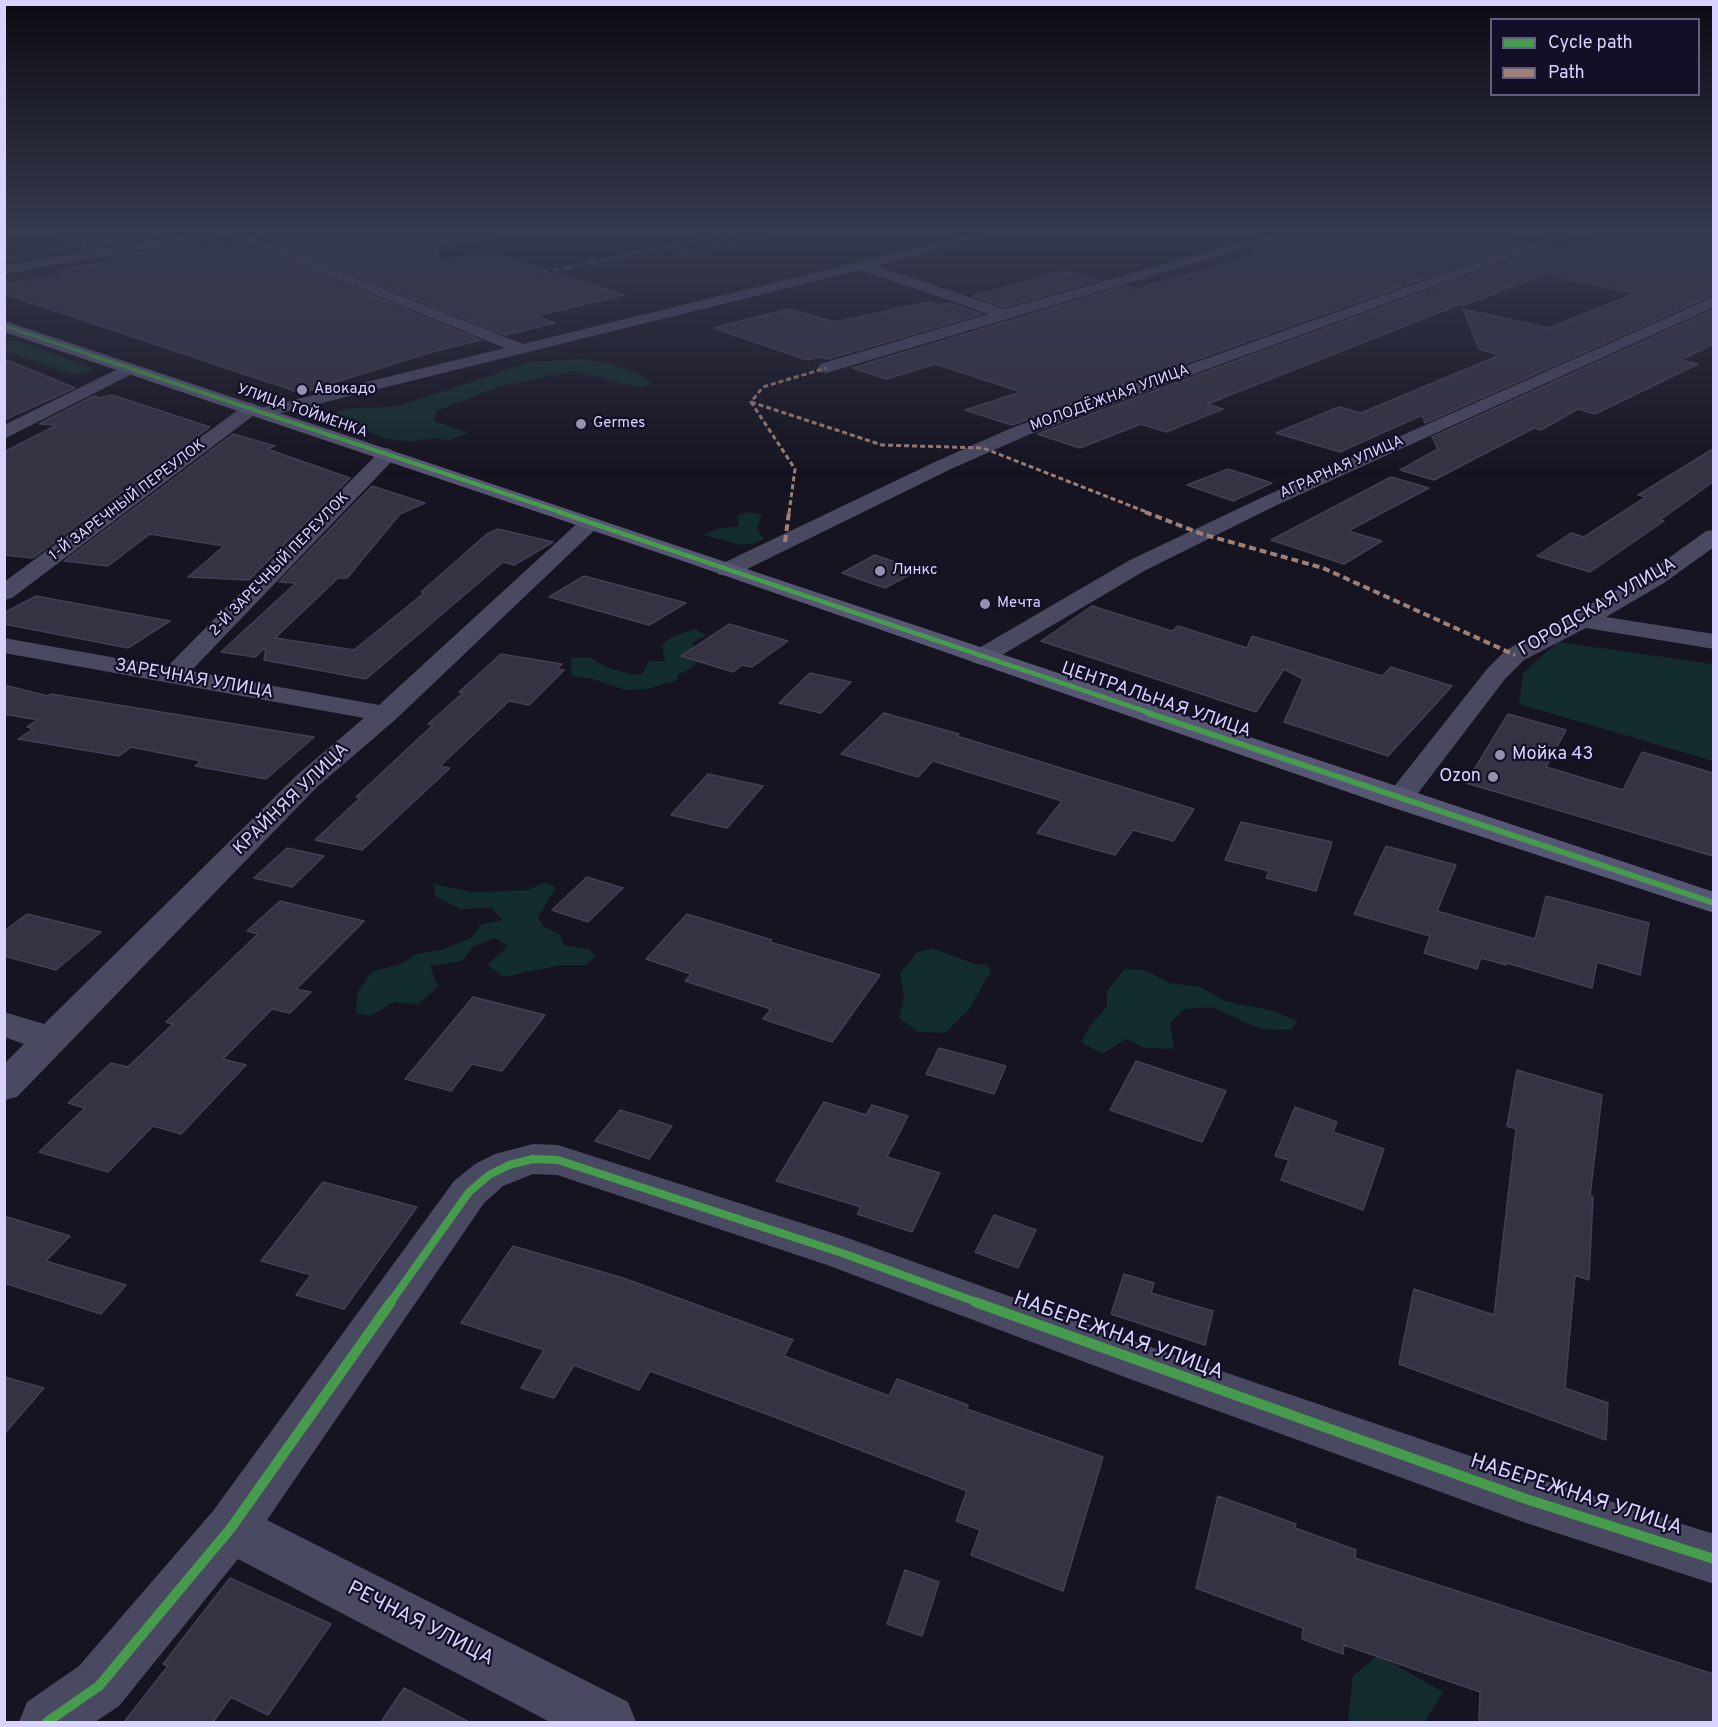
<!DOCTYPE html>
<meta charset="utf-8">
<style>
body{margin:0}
#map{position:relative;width:1718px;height:1727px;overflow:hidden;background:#161421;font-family:Overpass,sans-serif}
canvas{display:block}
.frame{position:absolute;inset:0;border:6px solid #d9d4ff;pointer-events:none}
.legend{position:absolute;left:1490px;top:18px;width:210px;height:78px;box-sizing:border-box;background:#130f26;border:2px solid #625e7d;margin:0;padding:8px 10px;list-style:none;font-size:18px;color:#d9d4ff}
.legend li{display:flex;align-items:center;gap:12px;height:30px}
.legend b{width:30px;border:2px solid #625e7d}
</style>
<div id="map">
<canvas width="1718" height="1727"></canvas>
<div class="frame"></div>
<ul class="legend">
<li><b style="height:8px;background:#469c4c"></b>Cycle path</li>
<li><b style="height:8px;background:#9e8076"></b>Path</li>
</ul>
</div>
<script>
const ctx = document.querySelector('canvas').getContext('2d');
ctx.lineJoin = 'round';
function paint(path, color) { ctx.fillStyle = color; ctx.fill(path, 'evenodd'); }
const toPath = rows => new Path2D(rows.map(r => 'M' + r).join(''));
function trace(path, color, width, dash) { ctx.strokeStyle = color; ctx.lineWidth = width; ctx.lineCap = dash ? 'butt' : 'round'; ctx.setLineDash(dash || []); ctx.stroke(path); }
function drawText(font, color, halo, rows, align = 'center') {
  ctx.font = font + ' Overpass,sans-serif'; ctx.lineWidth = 4.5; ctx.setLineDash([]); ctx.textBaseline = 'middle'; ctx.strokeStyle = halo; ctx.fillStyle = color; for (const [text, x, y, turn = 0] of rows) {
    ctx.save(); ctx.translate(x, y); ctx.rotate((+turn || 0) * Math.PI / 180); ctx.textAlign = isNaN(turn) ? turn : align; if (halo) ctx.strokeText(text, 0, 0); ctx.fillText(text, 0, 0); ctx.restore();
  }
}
paint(toPath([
 [381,233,481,234,507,233,494,236,498,238,496,240,446,247,424,247],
 [17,340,94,369,84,374,71,374,5,351,5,341],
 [583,359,607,363,639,374,652,383,640,388,573,371,498,387,436,411,434,421,468,433,450,440,433,438,411,442,384,438,338,420,332,414,345,409,398,406,531,362],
 [750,512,762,515,757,529,764,539,756,543,741,545,703,535,717,529,739,526,737,515],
 [695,629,706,635,693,642,693,651,700,659,693,667,677,675,678,680,647,689,625,690,593,679,572,676,571,658,589,657,606,667,634,675,643,673,649,661,665,661,662,645,671,637],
 [1558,642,1713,664,1713,761,1519,704,1523,673],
 [545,882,556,888,538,917,543,926,560,935,563,945,589,949,596,957,586,965,561,965,503,977,487,965,508,946,494,938,473,947,462,961,430,966,438,987,418,1004,394,1002,370,1016,356,1013,357,993,373,971,401,964,417,954,441,950,471,938,480,925,503,920,491,908,460,909,436,897,433,884,472,892,529,890],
 [932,948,975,964,988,965,991,971,969,1009,945,1033,918,1032,899,1018,904,997,900,973,916,953],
 [1124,969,1145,970,1169,983,1200,987,1225,1001,1274,1011,1297,1021,1292,1030,1260,1029,1212,1007,1185,1009,1170,1023,1174,1049,1144,1048,1127,1039,1102,1054,1081,1042,1090,1026,1107,1007,1107,991],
 [1378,1655,1443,1692,1425,1722,1348,1722,1353,1676]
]), '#132c2d');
const building = toPath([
 [46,233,179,233,84,250,46,233],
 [294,233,437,233,439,262,488,252,624,295,536,316,555,323,505,335,263,239,294,233],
 [1298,233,1478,233,1527,242,1012,425,965,410,1021,392,936,364,886,379,852,368,1125,286,1137,289,1264,252,1251,249,1298,233],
 [1608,233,1713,233,1713,295,1425,423,1422,415,1340,452,1276,433,1339,407,1361,413,1500,355,1479,349,1463,309,1549,328,1636,293,1544,275,1462,306,1461,304,1207,404,1223,409,1166,432,1141,424,1080,448,1037,434,1549,246,1564,249,1608,233],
 [198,242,199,250,242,242,481,340,432,352,301,393,4,294,4,284,65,274,58,270,111,261,106,259,198,242],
 [1063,271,1099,280,1005,307,973,296,1063,271],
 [929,302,939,305,948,303,982,314,828,359,820,357,807,360,714,328,789,309,834,322,929,302],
 [1713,310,1713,344,1681,360,1698,364,1595,414,1578,409,1541,430,1534,428,1434,480,1400,470,1438,449,1432,437,1713,310],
 [4,359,75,388,4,420,4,359],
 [112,395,210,427,33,558,4,555,4,452,57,425,39,424,94,396,100,398,112,395],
 [233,434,275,446,267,449,350,478,249,580,188,577,224,546,150,534,108,566,64,561,233,434],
 [1713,449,1713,482,1660,520,1664,521,1590,572,1537,556,1571,533,1584,537,1646,497,1638,495,1713,449],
 [1228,469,1272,483,1233,501,1187,485,1228,469],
 [1391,477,1429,488,1348,531,1382,541,1344,564,1271,540,1391,477],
 [372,486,425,503,400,514,347,578,338,578,275,638,354,650,424,593,421,592,487,534,498,529,553,542,514,565,503,562,366,679,264,660,266,647,255,657,221,652,296,583,279,582,372,486],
 [875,555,918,570,885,588,842,573,875,555],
 [584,576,686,603,649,625,549,597,584,576],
 [36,596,170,621,128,648,4,624,4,613,36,596],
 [1092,606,1172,631,1178,626,1247,648,1252,636,1382,676,1391,667,1452,686,1388,756,1284,722,1303,679,1284,669,1256,712,1041,641,1092,606],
 [729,624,788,641,752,667,742,665,733,672,681,656,729,624],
 [501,654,562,664,557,669,564,670,529,705,509,701,440,766,450,768,362,850,315,840,360,798,356,797,433,725,428,724,463,693,459,692,501,654],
 [810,673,851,682,821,713,779,703,810,673],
 [4,685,48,696,51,694,314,737,266,779,195,766,201,761,131,747,119,756,18,739,33,729,27,727,38,720,4,714,4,685],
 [884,713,959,734,957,736,1194,809,1173,841,1133,830,1115,855,1037,833,1062,801,933,761,918,777,841,754,884,713],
 [1508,714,1566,730,1546,767,1623,790,1642,752,1713,773,1713,856,1466,783,1508,714],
 [708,774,763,786,727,828,671,815,708,774],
 [1241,822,1332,842,1316,891,1266,878,1269,871,1225,860,1241,822],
 [1386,846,1456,865,1437,911,1535,939,1546,896,1649,923,1640,975,1597,962,1592,988,1507,963,1506,965,1481,958,1477,969,1424,953,1430,936,1354,914,1386,846],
 [287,848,324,856,292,887,254,878,287,848],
 [587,877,623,888,588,922,552,910,587,877],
 [280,901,364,921,296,989,311,992,290,1013,272,1009,223,1059,246,1065,181,1134,153,1126,108,1172,39,1152,85,1108,68,1103,111,1063,128,1067,173,1024,166,1022,258,934,247,931,280,901],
 [27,914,101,932,56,970,4,956,4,931,27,914],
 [687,914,772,940,770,942,880,975,832,1042,763,1019,771,1009,685,981,691,974,646,959,687,914],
 [473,997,545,1015,502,1071,472,1064,451,1091,405,1079,473,997],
 [939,1048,1006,1066,994,1094,926,1074,939,1048],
 [1136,1061,1226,1091,1202,1142,1110,1110,1136,1061],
 [1517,1070,1602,1095,1590,1196,1593,1197,1589,1280,1575,1275,1565,1388,1608,1403,1606,1440,1399,1364,1414,1289,1494,1315,1516,1129,1507,1126,1517,1070],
 [824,1102,866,1115,872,1105,908,1116,887,1157,940,1173,912,1232,857,1214,861,1207,776,1181,824,1102],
 [1295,1107,1337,1122,1333,1132,1384,1149,1363,1210,1281,1180,1289,1160,1275,1156,1295,1107],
 [620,1110,672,1126,649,1159,595,1141,620,1110],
 [323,1182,417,1207,344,1309,296,1295,311,1275,261,1261,323,1182],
 [994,1215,1036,1230,1018,1268,975,1252,994,1215],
 [4,1216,70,1236,46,1261,126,1285,101,1314,4,1283,4,1216],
 [513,1246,623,1278,793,1340,784,1356,889,1396,897,1379,968,1405,967,1409,1103,1457,1063,1591,971,1555,980,1530,956,1521,967,1491,756,1410,650,1371,639,1390,574,1365,554,1398,521,1388,544,1350,461,1323,513,1246],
 [1124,1274,1154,1283,1151,1293,1213,1311,1205,1345,1111,1314,1124,1274],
 [4,1377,44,1388,4,1434,4,1377],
 [1218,1496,1296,1524,1295,1528,1356,1550,1355,1558,1713,1674,1713,1722,1479,1722,1480,1692,1344,1645,1343,1654,1302,1639,1303,1628,1196,1588,1218,1496],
 [905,1570,939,1582,922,1636,887,1624,905,1570],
 [230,1578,331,1624,268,1715,231,1697,213,1722,124,1722,168,1666,163,1664,230,1578],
 [404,1688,469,1722,381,1722,404,1688]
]);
paint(building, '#343243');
trace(building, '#433f54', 1.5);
paint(toPath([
 [193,233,222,233,216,237,4,274,4,266,193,233],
 [225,233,243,233,523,344,978,233,1000,233,876,266,1005,309,1275,233,1296,233,826,373,820,372,818,368,820,364,989,314,860,270,265,417,257,413,12,598,4,600,4,582,246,404,252,403,261,408,505,348,225,233],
 [1559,233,1578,233,1028,435,951,469,735,575,719,575,716,570,719,565,937,461,1014,427,1559,233],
 [1714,297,1714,307,1277,505,1146,570,990,662,981,665,972,662,968,657,972,652,1130,560,1263,497,1714,297],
 [130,363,138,368,136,372,4,439,4,425,130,363],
 [388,448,398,454,395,458,191,671,379,705,582,519,590,518,598,519,601,524,395,720,317,787,17,1097,4,1100,4,1064,24,1044,4,1037,4,1012,44,1024,297,775,364,718,4,653,4,638,167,667,381,450,388,448],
 [1714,530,1714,547,1664,583,1606,617,1714,634,1714,649,1586,628,1524,660,1505,679,1409,805,1399,808,1389,805,1384,799,1389,793,1487,669,1506,650,1648,573,1706,531,1714,530],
 [533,1144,558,1145,842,1236,1148,1346,1526,1475,1714,1534,1714,1584,1526,1523,1130,1379,827,1265,557,1175,533,1174,503,1186,484,1203,267,1520,628,1702,636,1722,550,1722,238,1559,119,1706,95,1722,19,1722,27,1702,79,1666,213,1511,454,1181,475,1164,495,1154,533,1144]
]), '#4a4962');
paint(toPath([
 [4,321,1714,892,1714,913,1388,806,674,558,4,332,4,321]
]), '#575674');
const rail = toPath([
 [674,255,776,233],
 [4,259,153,233],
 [536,274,733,233]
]);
trace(rail, '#43596b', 3);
trace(rail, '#130f26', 2, [6]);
trace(toPath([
 [751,402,882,445,983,448,1149,513],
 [789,513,795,469,751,402,763,387,826,368]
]), '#9e8076', 3, [5, 3]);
trace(toPath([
 [1145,512,1202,534,1323,568,1515,655],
 [785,542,789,512]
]), '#9e8076', 4, [7, 4]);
trace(toPath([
 [4,326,94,356]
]), '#469c4c', 3);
trace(toPath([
 [90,355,563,513]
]), '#469c4c', 4);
trace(toPath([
 [559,512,1153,714]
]), '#469c4c', 4.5);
trace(toPath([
 [1148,713,1714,903]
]), '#469c4c', 6);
trace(toPath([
 [390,1303,469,1192,489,1175,509,1165,533,1159,558,1160,842,1253,979,1303]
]), '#469c4c', 8);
trace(toPath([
 [975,1302,1526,1499,1714,1559],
 [47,1722,99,1686,231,1528,391,1302]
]), '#469c4c', 10);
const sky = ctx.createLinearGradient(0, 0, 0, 475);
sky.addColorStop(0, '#0c0b12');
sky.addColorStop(0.49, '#363a4e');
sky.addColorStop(1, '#363a4e00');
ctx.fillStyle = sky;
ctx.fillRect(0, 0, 1718, 475);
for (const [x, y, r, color] of [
 [302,390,6,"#9591b1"],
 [581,424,6,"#9591b1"],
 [880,571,6,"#9591b1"],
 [985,604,6,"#9591b1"],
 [1500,755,6,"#9591b1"],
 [1493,777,6,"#9591b1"]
]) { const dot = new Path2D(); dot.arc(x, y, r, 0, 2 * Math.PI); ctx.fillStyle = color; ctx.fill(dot); trace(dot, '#130f26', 2); }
drawText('15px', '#d9d4ff', '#130f26', [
 ["Авокадо",314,390],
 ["Germes",593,424],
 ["Линкс",892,571],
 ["Мечта",997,604]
], 'left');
drawText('15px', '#d9d4ff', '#130f26', [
 ["МОЛОДЁЖНАЯ УЛИЦА",1110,399,-20],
 ["УЛИЦА ТОЙМЕНКА",302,412,19],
 ["АГРАРНАЯ УЛИЦА",1342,468,-24],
 ["1-Й ЗАРЕЧНЫЙ ПЕРЕУЛОК",128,501,-37],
 ["2-Й ЗАРЕЧНЫЙ ПЕРЕУЛОК",280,565,-46]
]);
drawText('18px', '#d9d4ff', '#130f26', [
 ["ГОРОДСКАЯ УЛИЦА",1598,608,-30],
 ["ЗАРЕЧНАЯ УЛИЦА",194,680,10],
 ["ЦЕНТРАЛЬНАЯ УЛИЦА",1156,701,19],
 ["КРАЙНЯЯ УЛИЦА",292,800,-44]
]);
drawText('18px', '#d9d4ff', '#130f26', [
 ["Мойка 43",1512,755],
 ["Ozon",1481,777,"right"]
], 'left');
drawText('21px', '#d9d4ff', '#130f26', [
 ["НАБЕРЕЖНАЯ УЛИЦА",1118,1337,20],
 ["НАБЕРЕЖНАЯ УЛИЦА",1576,1496,18],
 ["РЕЧНАЯ УЛИЦА",420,1625,27]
]);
</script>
